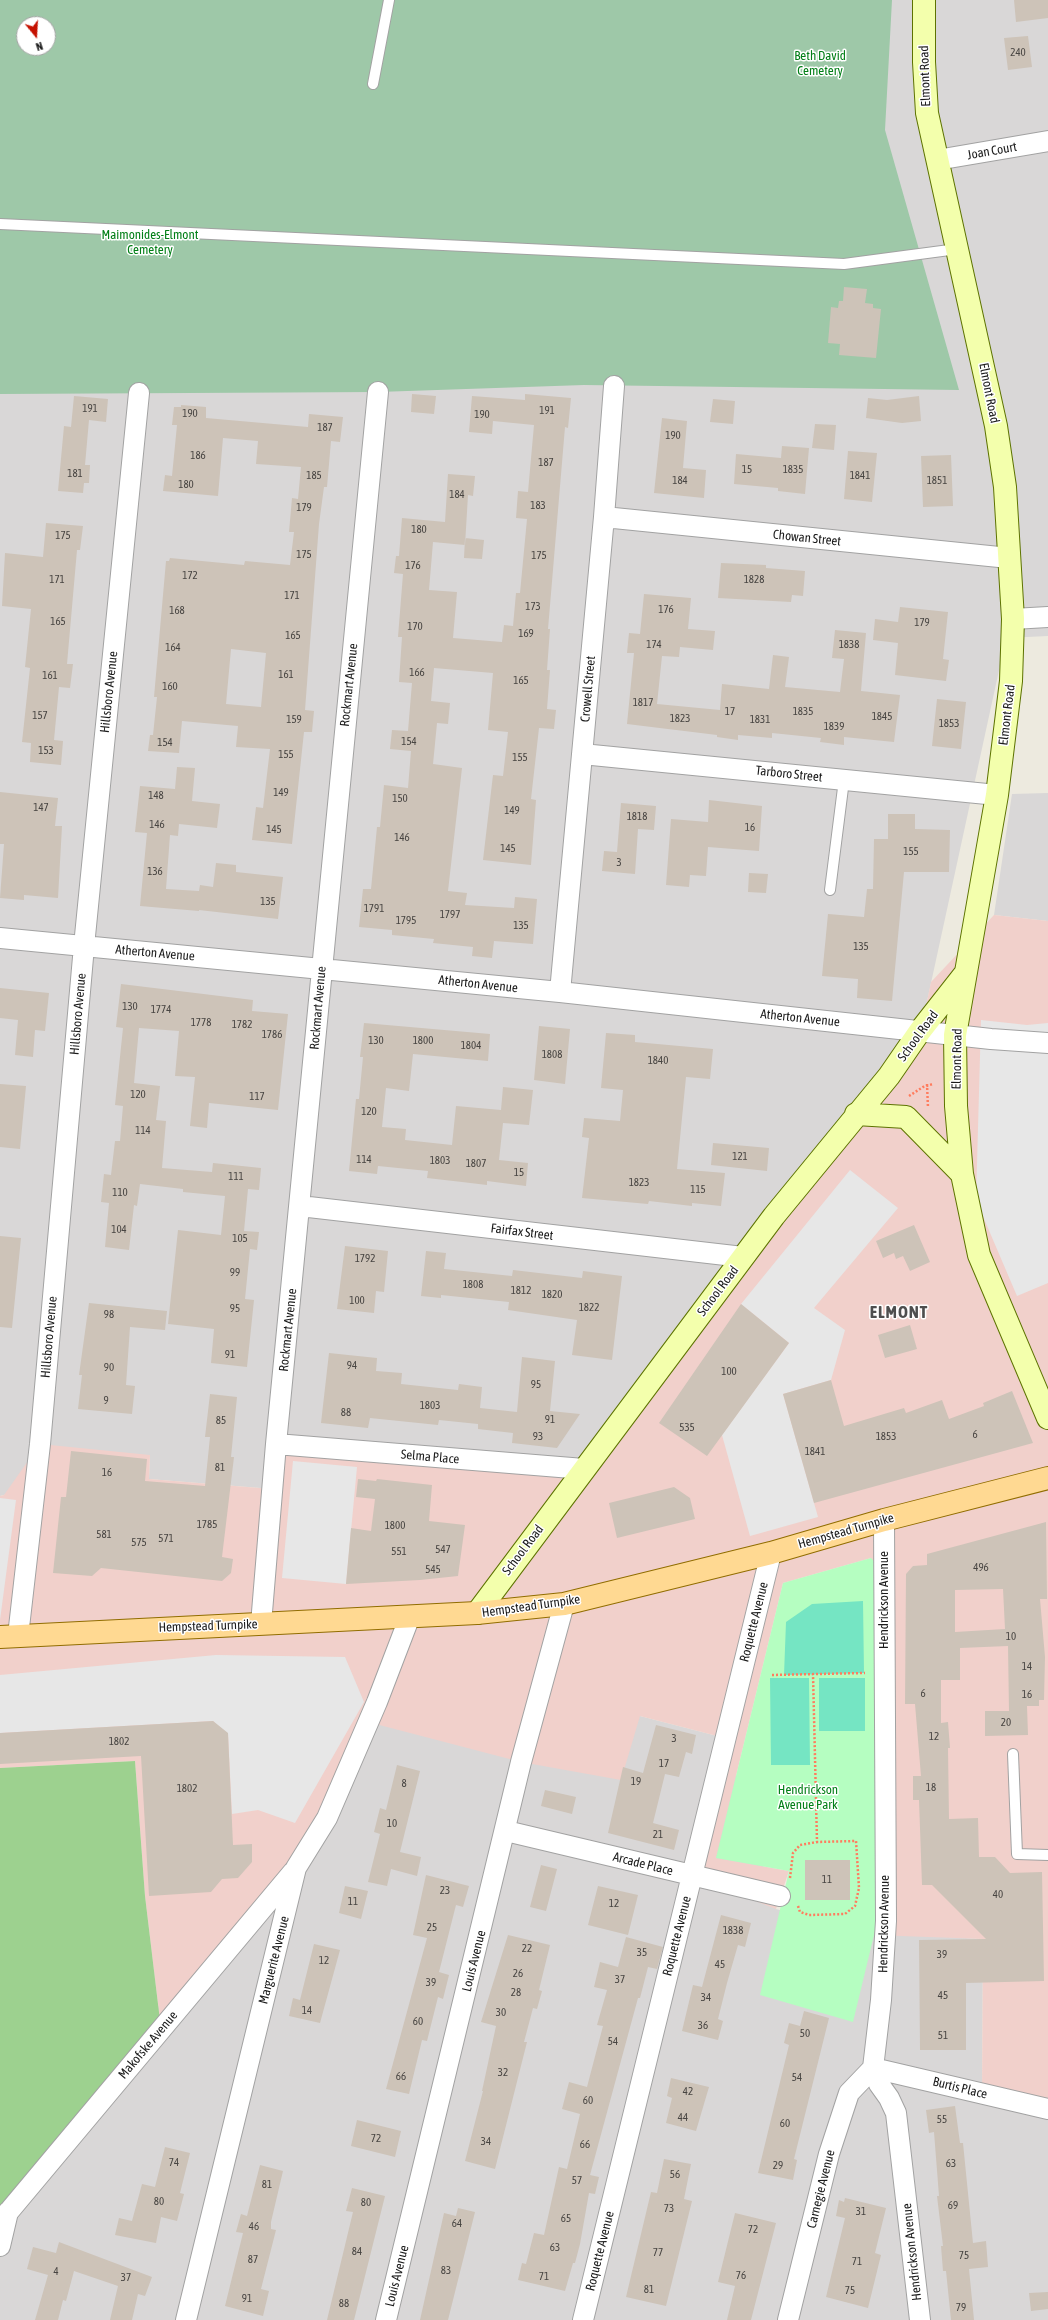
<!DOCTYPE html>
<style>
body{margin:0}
#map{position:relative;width:1048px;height:2320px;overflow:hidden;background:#edeadf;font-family:"Asap Condensed",sans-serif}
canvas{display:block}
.north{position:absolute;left:16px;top:16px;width:40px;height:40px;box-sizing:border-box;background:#fff;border:1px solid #a4a4a4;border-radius:50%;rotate:162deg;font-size:11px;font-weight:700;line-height:16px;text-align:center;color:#1b1b1b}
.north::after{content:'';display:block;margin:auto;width:14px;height:18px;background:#c51100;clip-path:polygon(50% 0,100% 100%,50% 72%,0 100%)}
</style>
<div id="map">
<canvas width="1048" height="2320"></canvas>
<div class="north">N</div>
</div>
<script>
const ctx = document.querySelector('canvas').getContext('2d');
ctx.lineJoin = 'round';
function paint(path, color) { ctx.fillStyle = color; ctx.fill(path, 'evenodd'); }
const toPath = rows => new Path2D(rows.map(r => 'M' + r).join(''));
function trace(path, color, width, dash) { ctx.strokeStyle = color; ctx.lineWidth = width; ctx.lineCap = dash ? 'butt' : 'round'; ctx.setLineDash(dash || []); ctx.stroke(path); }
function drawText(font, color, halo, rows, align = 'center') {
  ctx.font = font + ' "Asap Condensed",sans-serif'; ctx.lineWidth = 3; ctx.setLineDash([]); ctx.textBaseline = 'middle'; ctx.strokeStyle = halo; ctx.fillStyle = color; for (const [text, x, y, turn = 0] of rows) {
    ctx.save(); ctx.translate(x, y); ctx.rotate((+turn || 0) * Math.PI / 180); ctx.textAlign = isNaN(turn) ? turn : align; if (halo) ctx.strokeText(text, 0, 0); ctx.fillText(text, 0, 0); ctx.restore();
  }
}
paint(toPath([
 [0,0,1048,0,1048,636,1006,638,926,1006,584,1469,273,1489,149,1479,150,1455,0,1496],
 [24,24,48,24,48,48,24,48],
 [1048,793,1048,921,994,915,1012,794],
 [640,1716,725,1738,776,1909,859,1932,983,1939,982,2079,1048,2109,1048,2320,0,2320,0,2221,368,1722]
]), '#d9d7d7');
paint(toPath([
 [994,915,1048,921,1048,2109,982,2093,983,1939,874,1935,881,1906,871,1558,783,1583,716,1858,789,1871,776,1909,691,1876,725,1738,640,1716,621,1780,521,1762,368,1722,296,1868,161,2029,145,1896,135,1761,0,1768,0,1496,4,1495,40,1444,150,1455,149,1479,272,1489,276,1444,584,1469,926,1006,931,982]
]), '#f1d0cb');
paint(toPath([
 [135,1761,145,1896,161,2029,0,2221,0,1768]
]), '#9dd18f');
paint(toPath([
 [0,0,892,0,885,130,959,390,584,385,378,392,0,394],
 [24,24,48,24,48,48,24,48]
]), '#9ec8a8');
paint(toPath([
 [871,1558,885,1572,881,1906,853,2022,760,1995,789,1871,716,1858,783,1583]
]), '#b5fec1');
paint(toPath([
 [863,1601,864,1673,784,1675,786,1622,812,1604],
 [770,1678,809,1678,810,1765,771,1765],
 [819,1678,865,1678,865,1731,819,1731]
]), '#75e5c3');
paint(toPath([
 [981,1020,1027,1025,1048,1023,1048,1283,1017,1296,976,1200],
 [850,1170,898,1208,814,1308,845,1330,831,1380,783,1394,818,1517,750,1536,722,1435,789,1343,741,1304],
 [293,1461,357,1467,346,1584,282,1578],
 [0,1498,16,1500,0,1620],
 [216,1655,345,1657,364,1702,295,1823,258,1810,232,1814,228,1734,213,1721,0,1733,0,1675]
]), '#e7e7e7');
paint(toPath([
 [1014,0,1048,0,1048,18,1016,22],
 [1028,36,1032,67,1008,70,1004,38],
 [844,287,867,289,865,303,873,304,873,308,881,309,876,358,839,355,840,344,828,343,831,307,838,308,839,301,843,301],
 [412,394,436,396,434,414,411,412],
 [525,394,571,398,568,428,565,427,548,629,550,629,547,670,550,670,547,709,556,710,554,729,539,728,531,799,536,800,531,865,483,860,493,775,503,776,508,732,488,730,493,673,434,668,431,701,450,703,448,724,437,723,433,764,462,768,448,891,467,893,465,905,514,908,515,897,537,899,533,944,494,941,492,958,472,956,473,947,433,943,434,939,392,935,392,930,359,927,363,889,371,889,377,827,380,827,384,785,408,788,411,751,390,749,392,730,408,731,412,683,399,682,402,637,398,637,403,574,394,573,396,556,399,556,402,518,445,522,448,474,475,476,473,496,468,495,465,545,433,542,429,590,457,592,453,638,502,642,504,625,513,626,516,593,520,593,527,519,516,518,518,491,528,492,534,425,493,421,492,434,469,432,472,396,525,400],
 [74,396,108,399,106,422,89,420,85,465,90,465,89,483,84,483,83,493,58,491,64,426,71,427],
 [919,396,921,421,902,423,866,418,868,398,887,400],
 [713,399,735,401,733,424,710,422],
 [181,405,206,407,206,418,308,427,309,414,343,417,340,442,331,441,327,487,324,487,319,524,305,710,314,711,312,732,304,732,292,844,252,840,256,807,263,808,270,749,236,747,238,726,182,721,179,753,148,751,150,735,153,735,157,697,154,697,166,561,169,561,170,558,244,565,245,561,290,565,294,532,289,532,292,498,298,499,301,467,256,464,258,441,223,438,218,496,163,491,165,475,172,476,177,425,172,425,174,407,181,407],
 [231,649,266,653,261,707,226,704],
 [662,418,687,421,683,468,706,470,704,498,654,493],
 [815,424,836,425,834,450,812,448],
 [782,446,809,448,805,494,778,491,778,488,734,484,736,454,781,458],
 [848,451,877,453,872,502,844,499],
 [951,455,953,506,923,507,921,456],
 [46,523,83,526,80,550,77,550,67,664,73,664,70,688,59,687,54,740,63,741,61,765,30,762,31,743,22,742,30,668,25,667,31,609,2,606,5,553,43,557],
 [465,538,484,540,482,559,464,558],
 [721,563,766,565,766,568,805,571,803,596,792,595,791,602,718,598],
 [644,594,691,598,688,629,715,631,713,650,680,647,679,657,662,656,657,704,720,710,722,684,769,689,773,655,789,657,785,687,840,692,844,659,832,658,835,630,866,633,861,691,900,695,894,742,844,737,844,745,820,742,821,738,772,733,772,738,738,735,738,740,717,737,717,735,627,724,634,653,627,653,629,633,640,634],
 [900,607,948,612,943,659,949,660,946,681,895,675,898,643,873,640,875,619,898,622],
 [937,699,966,702,961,749,932,746],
 [177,767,195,768,192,801,220,804,217,828,179,824,178,836,170,835,166,889,199,891,200,885,213,887,216,863,236,865,236,872,283,877,278,919,199,910,199,911,140,906,147,833,135,832,140,786,175,789],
 [0,792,58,798,55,826,62,826,58,898,24,895,24,900,0,898,4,844,0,844],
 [709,800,762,806,759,851,708,847,706,876,690,875,689,887,666,885,671,819,708,822],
 [621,803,656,806,654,830,638,829,635,874,602,871,604,851,617,852],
 [888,814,915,814,915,829,950,830,949,872,904,872,892,1001,857,998,858,979,822,976,828,914,864,917,867,889,873,889,874,839,888,839],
 [749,873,768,874,766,893,748,892],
 [121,984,253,1000,252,1011,288,1014,278,1110,209,1103,207,1128,190,1126,195,1077,175,1076,179,1031,139,1028,134,1083,160,1086,156,1120,166,1121,162,1168,212,1172,213,1163,261,1168,259,1190,248,1189,244,1231,259,1232,257,1250,250,1249,245,1299,254,1300,247,1367,211,1363,214,1329,168,1324,178,1230,221,1235,225,1196,183,1192,183,1189,140,1184,137,1206,134,1205,129,1250,105,1247,109,1203,101,1202,104,1174,111,1175,115,1141,120,1141,123,1106,115,1105,123,1028,116,1027],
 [0,988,49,993,45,1031,35,1030,33,1057,15,1055,18,1020,0,1018],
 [364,1023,490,1034,488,1061,413,1054,409,1091,386,1088,382,1127,406,1129,405,1140,452,1145,456,1106,501,1110,503,1087,533,1090,529,1125,503,1123,499,1160,528,1163,526,1186,487,1181,487,1185,462,1182,427,1178,428,1171,378,1166,377,1174,349,1171,356,1099,359,1099,363,1057,360,1057],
 [539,1026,570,1029,565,1084,534,1080],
 [606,1033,635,1035,635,1042,713,1049,710,1079,686,1077,677,1169,725,1173,721,1206,692,1203,692,1206,649,1201,648,1204,582,1198,589,1138,582,1137,584,1118,620,1121,623,1090,601,1088],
 [0,1084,26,1086,20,1149,0,1147],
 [713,1143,769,1148,767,1171,711,1165],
 [914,1225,930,1262,910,1271,903,1256,896,1259,894,1253,883,1258,876,1241],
 [0,1236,21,1238,12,1328,0,1327],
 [345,1246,388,1251,384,1292,376,1291,374,1313,337,1309],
 [426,1251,446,1253,444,1269,512,1276,513,1270,582,1278,583,1271,622,1276,612,1360,572,1355,577,1320,508,1310,509,1302,441,1295,441,1298,421,1296],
 [89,1303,167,1311,165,1330,130,1327,126,1385,135,1386,132,1414,78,1409,82,1375,79,1375],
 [741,1304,789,1343,707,1456,659,1423],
 [910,1325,917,1349,885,1358,878,1335],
 [329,1353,377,1358,376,1371,402,1373,401,1384,458,1390,459,1384,482,1387,480,1408,517,1412,522,1357,555,1361,550,1411,580,1414,557,1448,512,1443,513,1433,478,1429,478,1424,439,1420,438,1425,370,1418,368,1428,321,1423],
 [831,1380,844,1426,904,1408,906,1413,942,1400,949,1419,984,1406,983,1403,1012,1391,1033,1443,814,1503,783,1394],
 [210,1394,237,1397,231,1457,234,1457,222,1557,233,1559,231,1573,222,1581,101,1568,92,1576,53,1573,61,1497,66,1497,71,1451,147,1459,145,1481,205,1486,210,1437,205,1437],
 [358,1479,376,1481,377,1479,432,1485,429,1521,465,1525,458,1576,420,1580,346,1584,351,1528,371,1531,375,1499,356,1497],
 [674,1487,690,1498,695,1519,617,1538,609,1503],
 [1046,1522,1047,1599,1040,1599,1045,1657,1044,1700,1039,1700,1039,1706,1027,1706,1028,1735,985,1736,985,1711,1009,1711,1008,1646,960,1648,960,1680,941,1680,941,1723,948,1722,950,1748,948,1748,949,1819,978,1818,979,1857,995,1857,1010,1873,1042,1872,1044,1981,966,1983,966,2050,920,2050,919,1940,986,1939,932,1885,922,1885,919,1800,913,1800,913,1776,921,1776,915,1704,905,1704,906,1574,913,1566,927,1565,927,1554],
 [1003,1589,1005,1629,955,1632,955,1590],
 [213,1721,228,1733,233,1845,252,1844,252,1862,238,1878,222,1879,211,1892,149,1896,141,1756,0,1764,0,1733],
 [656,1725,696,1735,692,1754,686,1752,679,1777,665,1774,653,1823,679,1830,674,1850,608,1833,623,1767,643,1773],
 [397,1765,420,1771,400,1852,421,1857,417,1876,391,1869,387,1886,368,1882,380,1834,374,1832,380,1808,386,1810],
 [545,1790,576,1797,572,1814,541,1806],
 [805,1860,850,1860,850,1900,805,1900],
 [541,1865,557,1869,546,1911,530,1907],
 [426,1875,469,1886,463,1907,456,1905,439,1972,449,1975,443,1999,438,1997,427,2041,422,2040,409,2094,386,2089,427,1938,413,1935],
 [345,1886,368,1891,361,1919,339,1913],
 [598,1886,638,1895,628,1935,588,1925],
 [721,1915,751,1923,745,1947,738,1945,727,1983,718,2019,723,2021,718,2040,682,2031,693,1985,702,1987],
 [508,1935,550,1945,539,1990,542,1991,537,2009,533,2008,524,2042,527,2042,495,2169,465,2161,483,2091,482,2091,496,2026,481,2022],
 [626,1937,663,1947,657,1969,648,1967,640,1998,638,1998,590,2175,599,2177,595,2194,589,2193,580,2244,575,2263,573,2263,565,2291,518,2280,522,2263,526,2264,534,2233,544,2235,559,2167,567,2169,580,2114,562,2109,569,2082,587,2087,603,2026,597,2025,607,1990,594,1987,600,1962,618,1967],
 [314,1944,340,1950,320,2023,289,2016,293,1998,300,2000],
 [804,2011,829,2018,794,2159,797,2160,793,2180,758,2173,789,2045,784,2043,789,2023,800,2026],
 [671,2078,709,2087,696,2131,666,2123,672,2098,667,2096],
 [955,2106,960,2143,963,2143,973,2243,986,2241,988,2267,969,2269,974,2320,951,2320,946,2271,943,2271,941,2246,943,2246,937,2196,939,2196,934,2132,929,2133,926,2110],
 [357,2120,401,2131,395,2157,351,2146],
 [165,2147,190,2153,180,2193,184,2194,177,2221,161,2217,156,2243,115,2235,119,2218,132,2221,142,2184,155,2187],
 [664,2159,691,2164,684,2199,692,2201,666,2306,626,2297,651,2192,657,2193],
 [260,2165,283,2171,271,2222,271,2229,276,2230,261,2289,269,2291,263,2316,225,2306,243,2233,236,2232,241,2214,247,2216],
 [352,2188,385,2196,354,2320,327,2320,353,2212,346,2211],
 [845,2198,886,2208,875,2253,881,2255,868,2308,826,2297,845,2218,836,2216,839,2200,844,2202],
 [458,2208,475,2212,448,2320,420,2320,444,2213,456,2216],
 [735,2213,776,2223,751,2320,727,2320,735,2286,718,2282],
 [59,2242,152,2277,145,2296,138,2294,132,2320,110,2320,118,2286,74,2271,66,2301,63,2300,58,2320,35,2320,48,2275,27,2269,33,2247,56,2253],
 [1048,2292,1048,2309,1031,2311,1029,2293]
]), '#cdc3b8');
const lane = toPath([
 [373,84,389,0],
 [0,224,844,264,957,249],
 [830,890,844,780],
 [1013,1754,1017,1854,1048,1855]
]);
const street = toPath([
 [937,160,1048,141],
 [604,517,1009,558],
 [1013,619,1048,617],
 [582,754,997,795],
 [0,938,560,992,991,1039,1048,1043],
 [560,992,604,517,614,386],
 [300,1206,743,1257],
 [276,1444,584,1469],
 [884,1520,886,1921,881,2000,873,2068,879,2084,889,2098,896,2113,920,2320],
 [261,1624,276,1444,378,392],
 [18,1636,40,1444,84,946,139,393],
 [506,1831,780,1896],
 [0,2222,293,1872],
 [0,2246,8,2212],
 [186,2320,296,1868,327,1818,377,1702,410,1616],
 [386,2320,521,1762,564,1604],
 [583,2320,771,1553],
 [788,2320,829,2154,849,2093,873,2068,1048,2109]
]);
const secondary = toPath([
 [924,0,924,62,927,113,996,426,1005,487,1013,619,1011,681,997,795,955,1035,956,1106,962,1174,979,1255,1048,1418],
 [856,1114,906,1117,962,1174],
 [477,1613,774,1216,889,1076,920,1031,964,975]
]);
const primary = toPath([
 [0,1637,477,1613,564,1604,771,1553,884,1520,1048,1478]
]);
trace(lane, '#a2a2a2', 12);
trace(street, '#a2a2a2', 22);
trace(secondary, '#5d7300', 24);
trace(primary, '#916d00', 24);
trace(toPath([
 [927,1084,928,1108],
 [909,1096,923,1087,933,1084],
 [772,1675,865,1673],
 [790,1878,793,1853,800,1845,817,1842,813,1674],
 [798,1906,800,1912,809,1915,845,1914,855,1906,859,1888,856,1841,817,1842]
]), '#ff7c5e', 2.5, [2, 2]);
trace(lane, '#fff', 10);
trace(street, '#fff', 20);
trace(secondary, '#f3ffac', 22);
trace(primary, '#ffd992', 22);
drawText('11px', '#484542', null, [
 ["240",1018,53],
 ["191",90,409],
 ["191",547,411],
 ["190",190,414],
 ["190",482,415],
 ["187",325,428],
 ["190",673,436],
 ["186",198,456],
 ["187",546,463],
 ["15",747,470],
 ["1835",793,470],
 ["181",75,474],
 ["185",314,476],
 ["1841",860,476],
 ["184",680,481],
 ["1851",937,481],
 ["180",186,485],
 ["184",457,495],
 ["183",538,506],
 ["179",304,508],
 ["180",419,530],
 ["175",63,536],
 ["175",304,555],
 ["175",539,556],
 ["176",413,566],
 ["172",190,576],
 ["171",57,580],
 ["1828",754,580],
 ["171",292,596],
 ["173",533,607],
 ["176",666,610],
 ["168",177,611],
 ["165",58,622],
 ["179",922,623],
 ["170",415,627],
 ["169",526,634],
 ["165",293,636],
 ["174",654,645],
 ["1838",849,645],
 ["164",173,648],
 ["166",417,673],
 ["161",286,675],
 ["161",50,676],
 ["165",521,681],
 ["160",170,687],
 ["1817",643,703],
 ["17",730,712],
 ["1835",803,712],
 ["157",40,716],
 ["1845",882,717],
 ["1823",680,719],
 ["159",294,720],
 ["1831",760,720],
 ["1853",949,724],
 ["1839",834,727],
 ["154",409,742],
 ["154",165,743],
 ["153",46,751],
 ["155",286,755],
 ["155",520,758],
 ["149",281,793],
 ["148",156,796],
 ["150",400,799],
 ["147",41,808],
 ["149",512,811],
 ["1818",637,817],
 ["146",157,825],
 ["16",750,828],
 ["145",274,830],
 ["146",402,838],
 ["145",508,849],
 ["155",911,852],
 ["3",619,863],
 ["136",155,872],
 ["135",268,902],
 ["1791",374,909],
 ["1797",450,915],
 ["1795",406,921],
 ["135",521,926],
 ["135",861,947],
 ["130",130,1007],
 ["1774",161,1010],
 ["1778",201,1023],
 ["1782",242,1025],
 ["1786",272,1035],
 ["130",376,1041],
 ["1800",423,1041],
 ["1804",471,1046],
 ["1808",552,1055],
 ["1840",658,1061],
 ["120",138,1095],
 ["117",257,1097],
 ["120",369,1112],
 ["114",143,1131],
 ["121",740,1157],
 ["114",364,1160],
 ["1803",440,1161],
 ["1807",476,1164],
 ["15",519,1173],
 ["111",236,1177],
 ["1823",639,1183],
 ["115",698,1190],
 ["110",120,1193],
 ["104",119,1230],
 ["105",240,1239],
 ["1792",365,1259],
 ["99",235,1273],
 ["1808",473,1285],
 ["1812",521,1291],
 ["1820",552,1295],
 ["100",357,1301],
 ["1822",589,1308],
 ["95",235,1309],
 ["98",109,1315],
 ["91",230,1355],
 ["94",352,1366],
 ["90",109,1368],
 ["100",729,1372],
 ["95",536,1385],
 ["9",106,1401],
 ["1803",430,1406],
 ["88",346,1413],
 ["91",550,1420],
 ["85",221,1421],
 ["535",687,1428],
 ["6",975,1435],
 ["93",538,1437],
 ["1853",886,1437],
 ["1841",815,1452],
 ["81",220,1468],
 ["16",107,1473],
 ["1785",207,1525],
 ["1800",395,1526],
 ["581",104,1535],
 ["571",166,1539],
 ["575",139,1543],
 ["547",443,1550],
 ["551",399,1552],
 ["496",981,1568],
 ["545",433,1570],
 ["10",1011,1637],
 ["14",1027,1667],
 ["6",923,1694],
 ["16",1027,1695],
 ["20",1006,1723],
 ["12",934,1737],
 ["3",674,1739],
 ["1802",119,1742],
 ["17",664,1764],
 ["19",636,1782],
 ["8",404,1784],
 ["18",931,1788],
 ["1802",187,1789],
 ["10",392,1824],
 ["21",658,1835],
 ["11",827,1880],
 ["23",445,1891],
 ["40",998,1895],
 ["11",353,1902],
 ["12",614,1904],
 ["25",432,1928],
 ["1838",733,1931],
 ["22",527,1949],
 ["35",642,1953],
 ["39",942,1955],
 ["12",324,1961],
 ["45",720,1965],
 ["26",518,1974],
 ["37",620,1980],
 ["39",431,1983],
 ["28",516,1993],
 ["45",943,1996],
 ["34",706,1998],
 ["14",307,2011],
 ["30",501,2013],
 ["60",418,2022],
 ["36",703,2026],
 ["50",805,2034],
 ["51",943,2036],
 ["54",613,2042],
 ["32",503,2073],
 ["66",401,2077],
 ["54",797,2078],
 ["42",688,2092],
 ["60",588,2101],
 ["44",683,2118],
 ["55",942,2120],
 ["60",785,2124],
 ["72",376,2139],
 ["34",486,2142],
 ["66",585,2145],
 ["74",174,2163],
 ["63",951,2164],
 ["29",778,2166],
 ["56",675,2175],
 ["57",577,2181],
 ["81",267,2185],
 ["80",159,2202],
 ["80",366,2203],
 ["69",953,2206],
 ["73",669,2209],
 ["31",861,2212],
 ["65",566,2219],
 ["64",457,2224],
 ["46",254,2227],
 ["72",753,2230],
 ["63",555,2248],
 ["84",357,2252],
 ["77",658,2253],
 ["75",964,2256],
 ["87",253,2260],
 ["71",857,2262],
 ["83",446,2271],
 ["4",56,2272],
 ["76",741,2276],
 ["71",544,2277],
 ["37",126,2278],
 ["81",649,2290],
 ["75",850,2291],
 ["91",247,2299],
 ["88",344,2304],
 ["79",961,2308]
]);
drawText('13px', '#027f17', '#fff', [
 ["Beth David",820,56],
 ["Cemetery",820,71],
 ["Maimonides-Elmont",150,235],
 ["Cemetery",150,250],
 ["Hendrickson",808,1790],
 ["Avenue Park",808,1805]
]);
drawText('13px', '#1b1b1b', '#fff', [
 ["Elmont Road",925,76,-92],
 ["Joan Court",992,151,-10],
 ["Elmont Road",989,393,79],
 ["Chowan Street",807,538,6],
 ["Rockmart Avenue",349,685,-84],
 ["Crowell Street",588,689,-85],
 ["Hillsboro Avenue",109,692,-84],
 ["Elmont Road",1007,715,-83],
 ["Tarboro Street",789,774,6],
 ["Atherton Avenue",155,953,5],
 ["Atherton Avenue",478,984,6],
 ["Rockmart Avenue",318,1008,-85],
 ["Hillsboro Avenue",78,1014,-85],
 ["Atherton Avenue",800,1018,6],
 ["School Road",918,1036,-54],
 ["Elmont Road",957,1059,-89],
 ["Fairfax Street",522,1232,7],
 ["School Road",718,1291,-53],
 ["Rockmart Avenue",288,1330,-84],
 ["Hillsboro Avenue",49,1337,-85],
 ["Selma Place",430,1457,5],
 ["Hempstead Turnpike",846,1531,-16],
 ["School Road",523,1550,-53],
 ["Hendrickson Avenue",884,1600,-90],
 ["Hempstead Turnpike",531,1606,-8],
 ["Roquette Avenue",754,1622,-76],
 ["Hempstead Turnpike",208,1626,-2],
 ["Arcade Place",643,1864,14],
 ["Hendrickson Avenue",884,1924,-89],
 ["Roquette Avenue",677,1936,-76],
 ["Marguerite Avenue",274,1960,-76],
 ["Louis Avenue",474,1961,-76],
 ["Makofske Avenue",148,2045,-50],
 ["Burtis Place",960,2088,14],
 ["Carnegie Avenue",821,2189,-76],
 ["Roquette Avenue",600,2251,-76],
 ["Hendrickson Avenue",912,2252,-96],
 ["Louis Avenue",397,2276,-76]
]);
ctx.letterSpacing = '1px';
drawText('bold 17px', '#4e4e4e', '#fff', [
 ["ELMONT",899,1313]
]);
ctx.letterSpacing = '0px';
</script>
